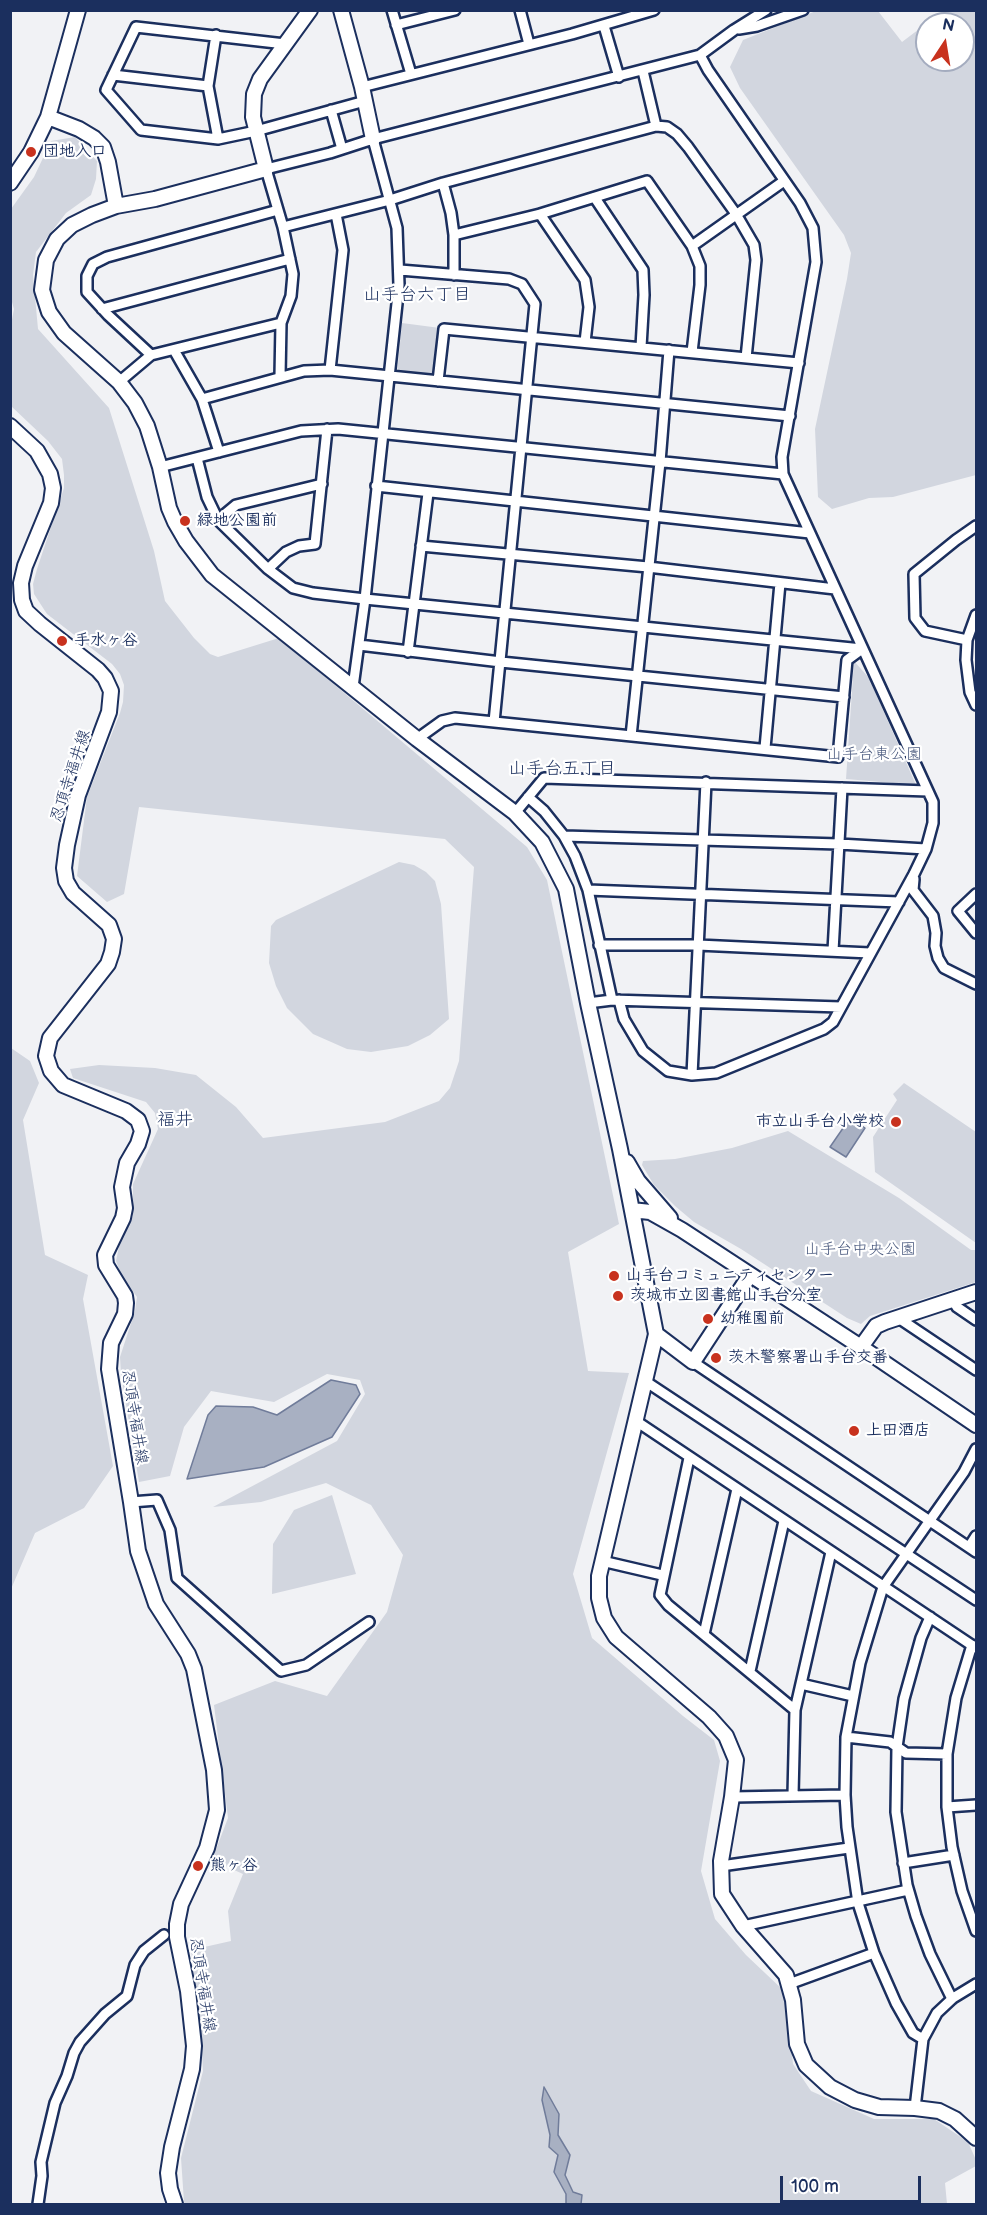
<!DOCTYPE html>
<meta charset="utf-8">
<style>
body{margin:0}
#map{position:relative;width:987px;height:2215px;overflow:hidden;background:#f1f2f5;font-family:"Balsamiq Sans",sans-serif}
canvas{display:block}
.frame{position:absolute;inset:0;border:12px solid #1b2f5e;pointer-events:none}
.north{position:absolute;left:915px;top:12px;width:60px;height:60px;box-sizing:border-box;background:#fff;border:2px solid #a4acbf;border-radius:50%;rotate:12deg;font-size:16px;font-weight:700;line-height:24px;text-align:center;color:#1b2f5e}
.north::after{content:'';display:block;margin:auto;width:21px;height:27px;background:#c8321e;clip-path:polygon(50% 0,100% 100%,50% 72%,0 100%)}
.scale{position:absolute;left:780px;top:2176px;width:141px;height:27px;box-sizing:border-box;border:3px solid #1b2f5e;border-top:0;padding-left:8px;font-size:18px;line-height:21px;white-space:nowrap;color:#1b2f5e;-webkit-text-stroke:4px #fff;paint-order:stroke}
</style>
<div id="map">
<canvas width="987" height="2215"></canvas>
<div class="frame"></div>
<div class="north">N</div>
<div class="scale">100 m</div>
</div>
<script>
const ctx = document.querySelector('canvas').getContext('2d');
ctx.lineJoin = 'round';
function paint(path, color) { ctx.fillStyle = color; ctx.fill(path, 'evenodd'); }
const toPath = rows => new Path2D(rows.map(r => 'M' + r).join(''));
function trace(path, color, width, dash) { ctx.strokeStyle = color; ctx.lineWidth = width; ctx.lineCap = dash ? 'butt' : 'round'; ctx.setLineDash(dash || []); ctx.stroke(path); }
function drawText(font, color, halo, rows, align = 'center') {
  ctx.font = font + ' "Balsamiq Sans","Klee One",sans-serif'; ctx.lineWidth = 4.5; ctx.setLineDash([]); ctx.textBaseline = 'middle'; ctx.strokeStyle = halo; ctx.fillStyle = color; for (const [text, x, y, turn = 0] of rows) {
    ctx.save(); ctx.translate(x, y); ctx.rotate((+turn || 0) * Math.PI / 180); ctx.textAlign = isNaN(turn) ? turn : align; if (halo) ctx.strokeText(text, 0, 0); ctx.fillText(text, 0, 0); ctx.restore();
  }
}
paint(toPath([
 [816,11,878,11,902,42,943,11,976,11,976,475,893,497,869,498,832,509,818,497,815,429,847,279,851,253,844,235,740,88,730,67,743,40],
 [927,24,963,24,963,60,927,60],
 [75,137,97,161,96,179,91,195,66,213,36,252,33,275,38,329,109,408,154,551,165,601,194,638,210,654,218,657,279,638,527,847,547,880,619,1224,568,1252,588,1371,629,1373,573,1574,592,1638,683,1716,714,1740,720,1761,701,1871,715,1919,746,1955,783,1990,788,2017,793,2064,811,2091,874,2119,934,2119,968,2142,976,2160,976,2166,945,2183,947,2204,581,2204,582,2195,573,2192,565,2175,570,2155,558,2135,559,2114,542,2100,550,2135,549,2147,558,2155,554,2172,566,2194,566,2204,185,2204,184,2202,181,2158,203,2071,200,2020,191,1950,231,1941,228,1911,243,1874,212,1860,228,1818,214,1705,275,1681,327,1696,387,1612,403,1555,371,1505,326,1483,261,1502,213,1507,337,1441,365,1394,360,1380,327,1374,274,1402,211,1391,184,1427,170,1476,139,1482,121,1374,120,1357,135,1311,137,1297,122,1276,116,1261,120,1242,133,1216,133,1184,158,1129,155,1113,146,1102,73,1078,70,1069,99,1065,155,1068,196,1075,236,1107,263,1138,385,1122,439,1101,450,1088,459,1061,474,867,445,839,139,807,124,894,107,902,77,876,87,797,120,713,123,702,124,685,120,674,112,664,47,614,34,594,33,584,37,569,64,488,64,475,62,459,48,441,11,406,10,330,14,309,10,295,11,209,34,177,51,141],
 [402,323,440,328,435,378,397,374],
 [854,661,869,678,916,785,846,779],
 [399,862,414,865,426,872,435,881,441,904,449,1019,430,1035,408,1046,371,1052,347,1049,313,1034,287,1008,276,986,269,963,271,926,276,920],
 [11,1048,30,1061,39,1083,23,1120,45,1255,88,1275,83,1299,113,1466,84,1508,35,1533,11,1589],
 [904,1083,976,1132,976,1243,875,1172,873,1137,897,1100,893,1094],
 [788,1131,899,1198,971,1250,976,1250,976,1282,870,1316,861,1324,847,1318,741,1249,694,1222,675,1206,654,1185,642,1165,643,1161,675,1159,732,1148],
 [332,1495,356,1574,272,1594,273,1544,294,1510]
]), '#d2d6df');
const water = toPath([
 [850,1118,865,1128,846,1157,830,1147,850,1118],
 [331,1380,356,1385,360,1394,332,1437,264,1467,187,1479,208,1415,216,1406,253,1407,277,1415,331,1380],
 [544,2087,559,2114,558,2135,570,2155,565,2175,573,2192,582,2195,581,2204,566,2204,566,2194,554,2172,558,2155,549,2147,550,2135,542,2100,544,2087]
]);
paint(water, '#a8b0c2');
trace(water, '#707c9a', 1.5);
const street = toPath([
 [392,10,411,74],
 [520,10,529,44],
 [396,25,455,10],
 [604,26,619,77],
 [739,29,757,26,803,10],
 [285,44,136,27,106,90,141,130,218,139,256,131,365,101],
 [643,71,656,126],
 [113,75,208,86,218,139],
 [208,86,216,35],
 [362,87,572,34,654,10],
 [331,110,342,149],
 [443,183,451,213,454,235,454,275],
 [595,198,643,270,644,295,641,347],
 [540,214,585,280,589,307,585,342],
 [283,227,390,200,443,183,656,126,667,127,677,134,688,147,736,214,754,245,756,260,746,358],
 [454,235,540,214,647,181,692,246,700,266,700,285,692,352],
 [692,246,784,181],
 [400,270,509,279,522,284,535,304,494,722],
 [102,309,290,259],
 [174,350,202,399,219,452],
 [151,355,108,315,87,292,87,276,93,264,107,257,278,210],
 [330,370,343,250,336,214],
 [280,376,281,323,291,296,293,274,283,227,266,169,330,153,373,139,700,55,734,30,766,10],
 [438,381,444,329,799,363],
 [119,382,151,355,281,323],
 [202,399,304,371,330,370,790,416],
 [197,458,207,497,218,520,268,569,293,588,313,593,365,599,862,649],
 [160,467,301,431,338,429,783,474],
 [376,486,810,533],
 [218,520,236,505,322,484],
 [421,546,648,567,835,589],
 [268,569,286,552,299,546,315,544,327,429],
 [976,615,967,640,966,660,970,692,976,705],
 [967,640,925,631,915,618,914,574,956,540,976,526],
 [359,645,501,662,844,697],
 [408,652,428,493],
 [353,687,365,599,399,285,397,228,373,139],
 [631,736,660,462,669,350],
 [417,739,442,721,455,718,838,757,847,660,862,649],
 [765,748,780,583],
 [528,797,544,811,564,836,575,856,588,890,612,1000],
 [515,813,544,778,928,791],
 [564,836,839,844,926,849],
 [914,879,913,890,933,916,936,933,935,946,938,958,944,968,976,984],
 [588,890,899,902],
 [976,894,958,911,976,933],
 [599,945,698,945,870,953],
 [833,951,842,788],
 [619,1000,624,1019,643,1051,668,1071,692,1075,716,1073,824,1029,833,1022,914,874,926,849,933,823,933,802,783,474,782,457,816,262,813,228,800,203,708,70,700,55],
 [588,1003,612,1000,841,1007],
 [692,1075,706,782],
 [952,1299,957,1307,976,1320],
 [897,1317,976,1370],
 [693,1362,976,1552],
 [645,1381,976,1600],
 [636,1421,976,1648],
 [689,1458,660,1595,668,1605,795,1710,793,1795],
 [131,1502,157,1500,170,1530,177,1578,281,1671,306,1665,369,1622],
 [969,1547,976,1536],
 [602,1561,662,1575],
 [930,1617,921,1638,904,1699,897,1747,896,1812,907,1885,916,1916,930,1954,952,1999],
 [704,1634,737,1489],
 [972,1645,956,1698,947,1754,947,1807,952,1847,962,1891,976,1931],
 [750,1671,784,1521],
 [801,1684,853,1696],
 [795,1710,831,1552],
 [846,1737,890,1742,906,1753,947,1754],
 [732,1797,845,1795],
 [947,1807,976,1805],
 [903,1863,954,1855],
 [721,1866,849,1848],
 [743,1926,908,1890],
 [789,1984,874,1953],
 [923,2039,913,2033,896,2003,874,1953,858,1903,847,1827,845,1795,846,1737,860,1663,883,1587,964,1472,976,1449],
 [915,2108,923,2039,937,2013,953,1998,976,1984],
 [38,2204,42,2176,41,2162,55,2103,67,2076,74,2053,80,2042,105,2014,127,1996,135,1965,144,1951,164,1935]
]);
const secondary = toPath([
 [310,10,260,79,254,94,253,117,266,169,155,199,116,206,92,215,72,225,57,239,46,260,42,290,49,312,64,333,119,382,135,403,147,426,160,467,169,508,175,522,186,541,212,575,417,739,515,813,542,842,566,889,588,1003,620,1149,656,1334,599,1576,599,1598,604,1618,616,1637,709,1717,726,1736,736,1760,732,1797,721,1861,722,1894,743,1926,786,1975,793,2000,797,2044,806,2065,830,2087,855,2100,879,2107,915,2108,939,2111,955,2119,976,2138],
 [341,10,362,87,373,139],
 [48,117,79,129,94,138,103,147,108,162,116,206],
 [10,183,31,152,48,117,78,10],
 [10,426,37,451,50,474,53,488,51,503,25,566,21,583,22,600,26,611,40,624,98,670,105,678,111,691,109,712,78,795,67,845,64,868,66,881,73,893,109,925,114,939,112,952,108,964,50,1038,46,1056,51,1071,63,1085,126,1111,138,1120,142,1131,138,1144,127,1163,122,1187,125,1208,123,1218,105,1255,106,1265,125,1296,126,1303,125,1314,111,1343,109,1369,131,1502,138,1551,156,1604,188,1654,194,1669,214,1770,217,1810,207,1848,181,1904,177,1924,177,1937,188,1991,194,2046,192,2069,172,2147,168,2173,170,2189,175,2204],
 [627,1162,638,1181,670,1218],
 [632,1210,650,1212,682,1230,861,1347,976,1425],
 [656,1334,693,1362,750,1275],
 [861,1347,876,1326,885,1322,976,1292]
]);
trace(street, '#1b2f5e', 14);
trace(secondary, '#1b2f5e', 18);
trace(street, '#fff', 9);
trace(secondary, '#fff', 14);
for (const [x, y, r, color] of [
 [31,152,6,"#c8321e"],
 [185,521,6,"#c8321e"],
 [62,641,6,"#c8321e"],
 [896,1122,6,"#c8321e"],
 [614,1276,6,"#c8321e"],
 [618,1296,6,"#c8321e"],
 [708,1319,6,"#c8321e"],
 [716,1358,6,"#c8321e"],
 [854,1431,6,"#c8321e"],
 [198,1866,6,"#c8321e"]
]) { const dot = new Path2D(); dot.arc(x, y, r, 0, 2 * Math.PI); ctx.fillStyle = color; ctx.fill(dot); trace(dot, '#fff', 2); }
drawText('bold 16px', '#1b2f5e', '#fff', [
 ["団地入口",43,152],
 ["緑地公園前",197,521],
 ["手水ヶ谷",74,641],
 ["市立山手台小学校",884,1122,"right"],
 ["山手台コミュニティセンター",626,1276],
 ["茨城市立図書館山手台分室",630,1296],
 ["幼稚園前",720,1319],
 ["茨木警察署山手台交番",728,1358],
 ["上田酒店",866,1431],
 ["熊ヶ谷",210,1866]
], 'left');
drawText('16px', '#49597e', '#fff', [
 ["山手台東公園",874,755],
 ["山手台中央公園",860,1250]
]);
drawText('16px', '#1b2f5e', '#fff', [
 ["忍頂寺福井線",71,776,-72],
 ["忍頂寺福井線",134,1417,81],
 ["忍頂寺福井線",202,1985,81]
]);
drawText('18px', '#1b2f5e', '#fff', [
 ["山手台六丁目",417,295],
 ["山手台五丁目",562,769],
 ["福井",175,1120]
]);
</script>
